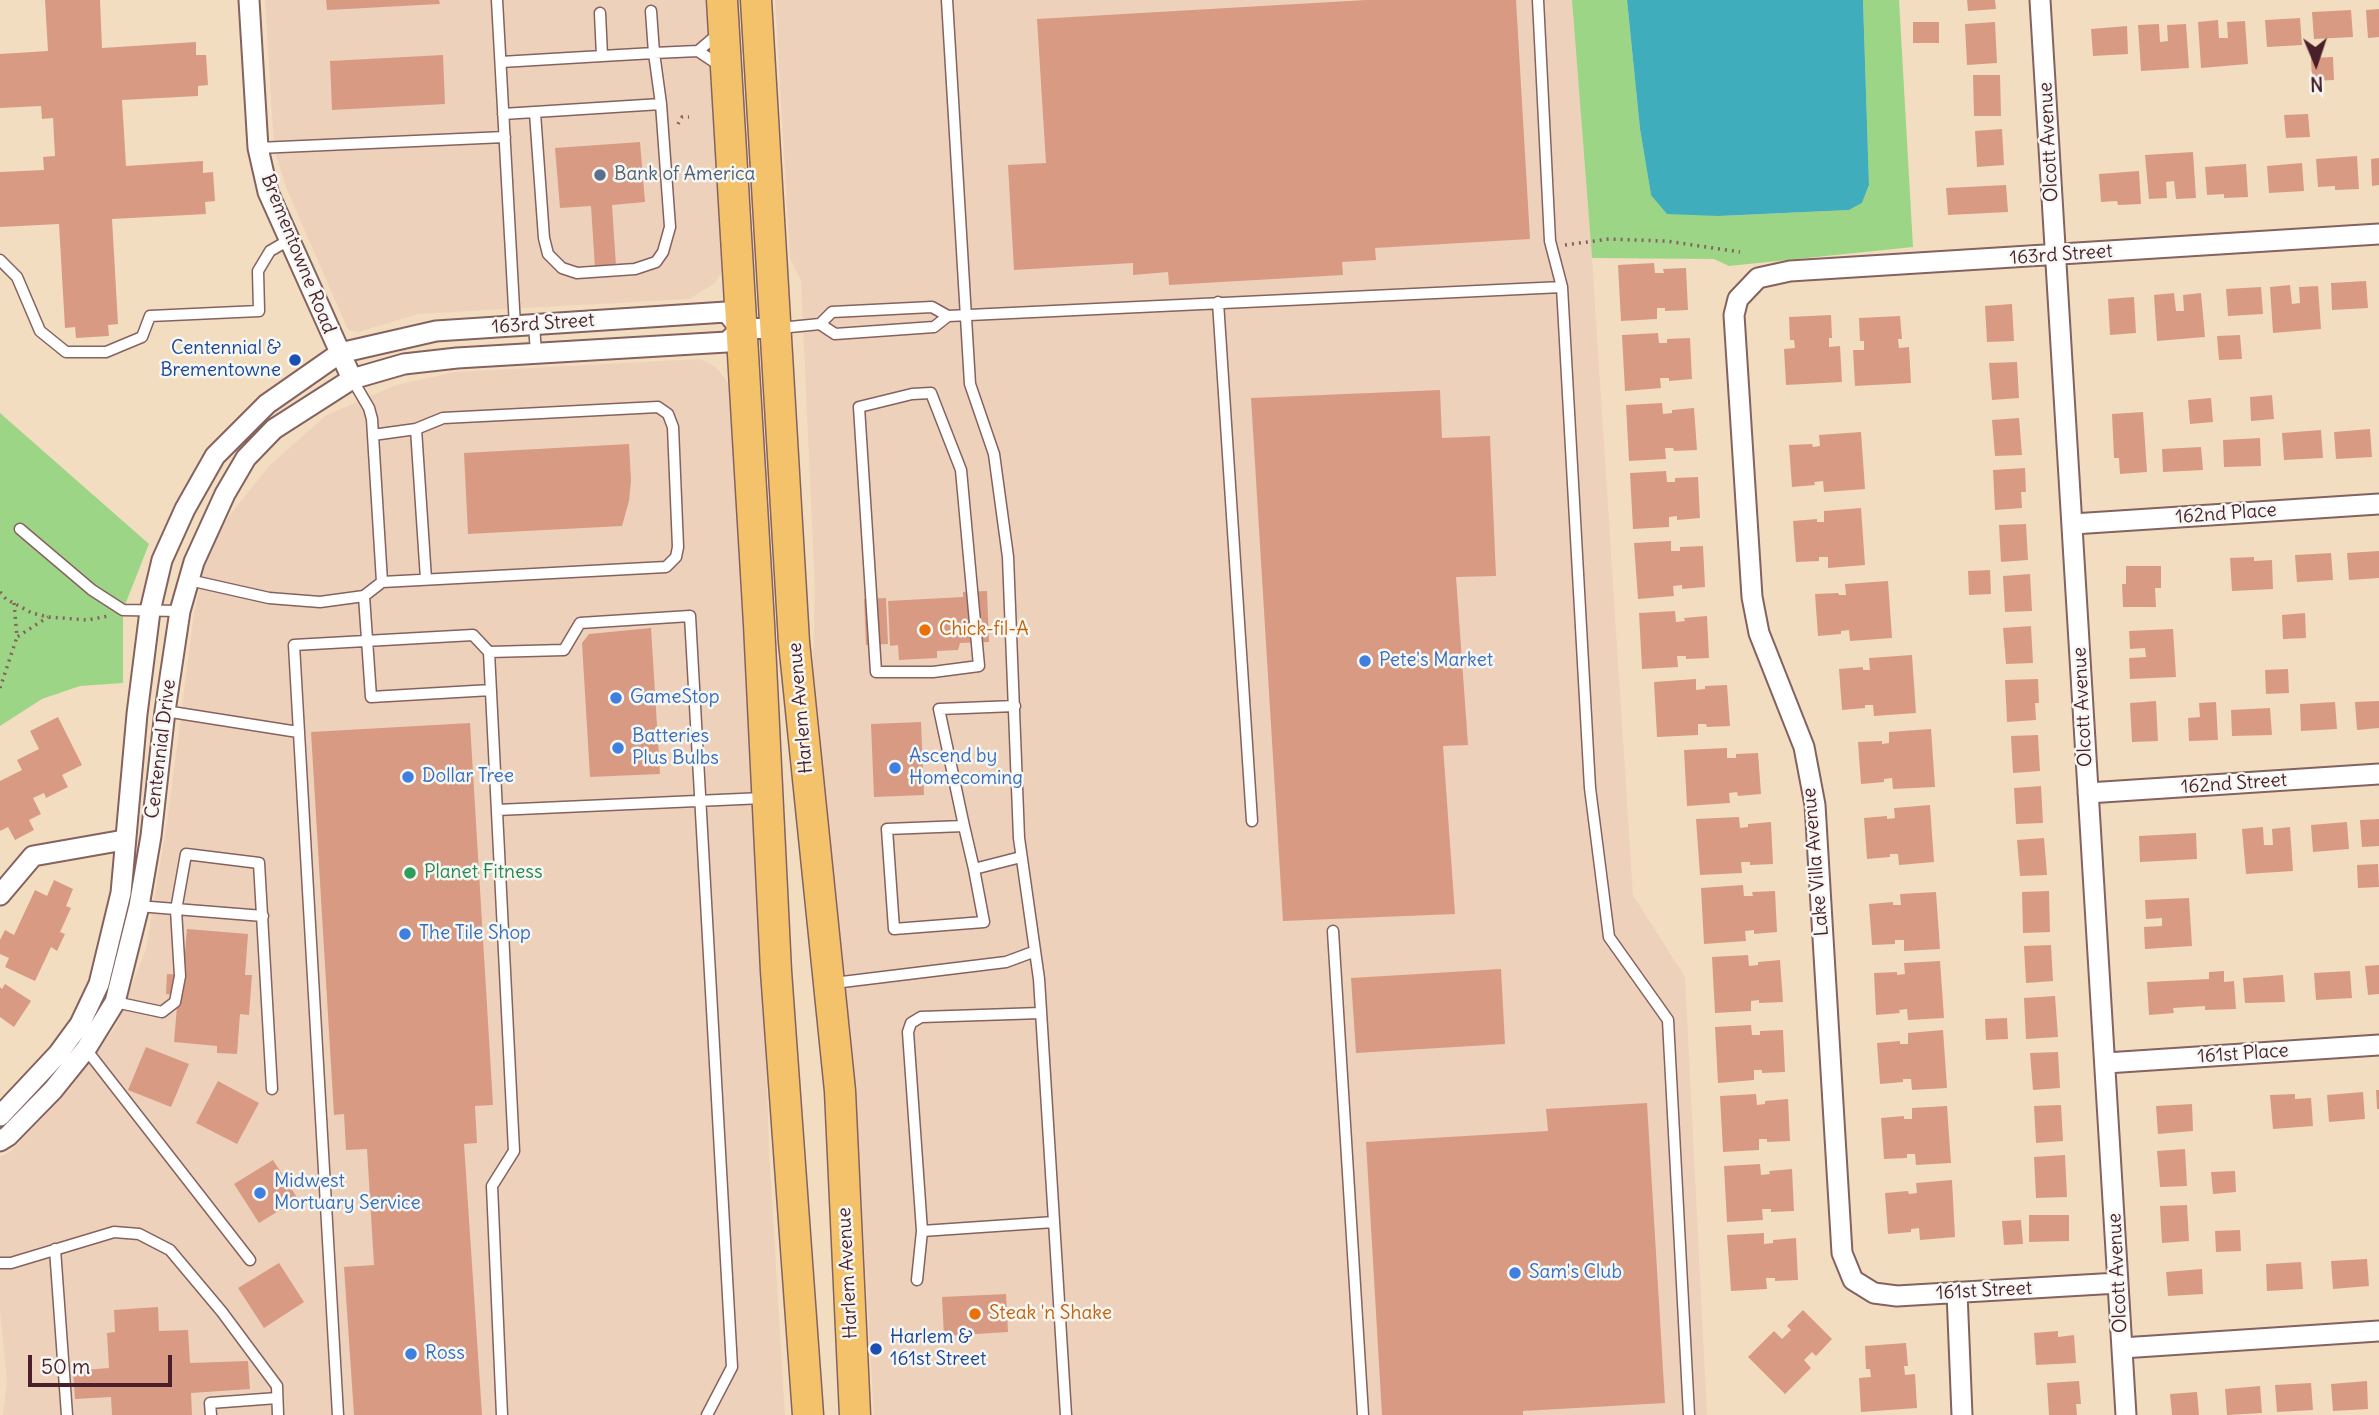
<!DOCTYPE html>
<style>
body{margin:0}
#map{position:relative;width:2379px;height:1415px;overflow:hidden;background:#f3ddc0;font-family:Delius,sans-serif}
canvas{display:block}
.north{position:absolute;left:2281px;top:28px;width:70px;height:70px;-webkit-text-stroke:5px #f6f6f2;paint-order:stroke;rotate:178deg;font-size:19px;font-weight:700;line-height:28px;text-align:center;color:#4a1f2b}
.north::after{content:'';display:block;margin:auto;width:24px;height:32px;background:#4a1f2b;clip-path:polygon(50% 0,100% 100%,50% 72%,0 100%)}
.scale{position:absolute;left:28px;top:1355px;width:144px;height:32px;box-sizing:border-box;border:4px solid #4a1f2b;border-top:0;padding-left:9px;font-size:21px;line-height:24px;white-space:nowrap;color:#4a1f2b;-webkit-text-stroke:5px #f6f6f2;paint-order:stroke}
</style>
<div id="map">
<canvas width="2379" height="1415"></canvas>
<div class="north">N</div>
<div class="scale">50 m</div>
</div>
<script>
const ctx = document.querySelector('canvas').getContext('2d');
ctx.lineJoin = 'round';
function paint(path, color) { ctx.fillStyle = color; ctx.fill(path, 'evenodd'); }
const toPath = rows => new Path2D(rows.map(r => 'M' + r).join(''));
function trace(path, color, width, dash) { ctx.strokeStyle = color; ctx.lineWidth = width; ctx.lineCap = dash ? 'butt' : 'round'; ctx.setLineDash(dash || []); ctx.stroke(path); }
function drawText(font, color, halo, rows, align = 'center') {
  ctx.font = font + ' Delius,sans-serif'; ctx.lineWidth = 5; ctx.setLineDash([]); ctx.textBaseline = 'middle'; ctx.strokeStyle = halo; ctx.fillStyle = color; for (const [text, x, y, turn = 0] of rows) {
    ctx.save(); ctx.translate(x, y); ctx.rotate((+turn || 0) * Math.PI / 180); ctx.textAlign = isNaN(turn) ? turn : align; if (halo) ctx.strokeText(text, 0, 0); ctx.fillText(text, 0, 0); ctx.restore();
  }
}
paint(toPath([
 [265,0,711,0,727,264,714,284,689,299,418,314,359,332,348,330,285,185,274,148],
 [775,0,1572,0,1592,258,1633,895,1685,977,1707,1415,874,1415,853,1056,845,997,817,729,813,659,815,591,801,281,790,258],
 [700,359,716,367,735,391,759,828,769,1151,785,1415,3,1415,7,1382,0,1310,0,1157,10,1152,69,1090,116,1026,146,949,167,823,194,613,205,566,225,521,269,466,325,416,396,385,455,372]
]), '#eed1ba');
paint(toPath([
 [1572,0,1627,0,1640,129,1651,195,1719,216,1849,210,1862,203,1869,185,1863,0,1899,0,1913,247,1729,266,1714,259,1592,258],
 [0,413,149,544,123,610,123,683,80,686,42,699,0,726]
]), '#9dd587');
paint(toPath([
 [1627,0,1863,0,1869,185,1862,203,1849,210,1719,216,1667,214,1651,195,1640,129]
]), '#3fadbc');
paint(toPath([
 [45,0,100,0,102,48,196,42,196,55,206,55,208,85,198,86,198,96,122,100,126,166,203,161,203,173,213,172,215,201,205,202,206,214,112,219,118,324,108,325,109,336,76,338,75,327,65,328,59,224,0,227,0,172,44,170,43,157,55,156,53,118,42,119,41,106,0,108,0,54,48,51],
 [326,0,439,0,440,4,327,10],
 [1366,0,1516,0,1530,239,1375,248,1376,260,1342,262,1343,275,1169,285,1168,272,1133,275,1133,263,1014,270,1008,165,1046,163,1037,19],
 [1967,0,1995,0,1996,9,1968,11],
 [2379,9,2379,37,2368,38,2366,10],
 [2351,10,2353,37,2314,39,2312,12],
 [2300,18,2302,45,2267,47,2265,20],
 [2218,20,2219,38,2228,38,2227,22,2245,21,2248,64,2201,68,2198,22],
 [1913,22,1939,22,1939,43,1913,43],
 [1995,22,1997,63,1967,65,1965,24],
 [2159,24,2160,42,2168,41,2167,25,2186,24,2189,68,2141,71,2138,25],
 [2127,26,2128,54,2093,56,2091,29],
 [443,55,445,104,332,110,330,61],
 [2333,57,2334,80,2312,81,2311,58],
 [1973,75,2000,75,2001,116,1974,116],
 [2308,114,2310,137,2286,138,2284,115],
 [2002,129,2004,165,1977,167,1975,131],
 [640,142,645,202,612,205,616,266,595,268,591,206,560,208,555,148],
 [2193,152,2196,198,2176,199,2174,181,2166,182,2167,198,2149,199,2145,155],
 [2357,156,2359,189,2335,190,2335,186,2318,187,2316,159],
 [2379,158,2379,185,2372,186,2371,159],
 [2302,163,2304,191,2269,193,2267,166],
 [2246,164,2248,197,2224,198,2224,194,2207,195,2205,167],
 [2139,171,2141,204,2118,205,2117,201,2101,202,2099,174],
 [2006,185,2008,212,1948,215,1946,188],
 [1654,263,1655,273,1664,273,1663,269,1686,268,1688,310,1665,311,1665,308,1657,308,1657,319,1621,321,1618,265],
 [2366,281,2368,308,2332,310,2331,283],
 [2290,285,2292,304,2300,303,2299,287,2318,286,2321,329,2273,333,2270,287],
 [2261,287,2263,314,2228,316,2226,289],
 [2174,293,2176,311,2184,311,2183,295,2201,293,2205,337,2157,341,2154,295],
 [2134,297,2136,333,2110,335,2108,299],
 [2012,304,2014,341,1987,342,1985,306],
 [1831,315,1832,338,1829,338,1829,347,1840,346,1842,382,1786,385,1784,349,1795,348,1794,340,1790,340,1789,317],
 [1900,316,1902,339,1898,339,1899,348,1909,347,1911,383,1855,386,1853,350,1864,350,1864,341,1860,341,1859,318],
 [1658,333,1659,343,1667,343,1667,339,1690,338,1692,379,1669,381,1669,378,1660,378,1661,388,1625,391,1622,335],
 [2240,335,2242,359,2219,360,2217,336],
 [2017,362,2019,398,1992,400,1989,363],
 [1440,390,1442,438,1490,436,1496,576,1456,577,1468,745,1443,746,1455,914,1283,921,1251,398],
 [2272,395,2274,419,2251,421,2250,397],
 [2211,398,2213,422,2190,424,2188,400],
 [1662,403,1663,414,1672,413,1672,410,1694,408,1697,450,1674,451,1673,448,1665,448,1666,459,1629,461,1626,405],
 [2143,412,2147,472,2120,474,2119,458,2114,458,2112,414],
 [2019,418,2022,455,1995,456,1992,420],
 [2370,429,2372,457,2336,459,2334,432],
 [2321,430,2323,458,2284,460,2282,433],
 [1861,432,1865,489,1824,492,1823,481,1814,482,1815,485,1792,487,1789,445,1812,444,1813,447,1820,446,1819,435],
 [2260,438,2261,466,2224,467,2223,440],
 [629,444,631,480,629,501,622,526,468,534,464,453],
 [2201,447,2203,470,2163,472,2162,449],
 [2025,468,2026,492,2021,492,2022,508,1995,510,1993,470],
 [1666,471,1667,482,1675,482,1675,478,1698,477,1700,518,1677,520,1677,516,1669,517,1669,527,1633,529,1630,473],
 [1861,508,1865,565,1828,568,1828,557,1819,557,1819,561,1796,562,1793,521,1817,519,1817,522,1824,522,1824,511],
 [2026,524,2028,560,2001,562,1999,525],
 [1671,541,1671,551,1680,551,1680,547,1703,546,1705,587,1682,589,1682,585,1673,586,1674,596,1638,599,1634,543],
 [2379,551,2379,578,2349,580,2347,553],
 [2331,553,2333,580,2297,582,2295,555],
 [2254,557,2254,561,2272,560,2273,589,2232,591,2230,558],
 [2126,566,2161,566,2161,588,2155,588,2156,607,2123,607,2122,584,2126,584],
 [1990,570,1991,594,1969,595,1968,571],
 [2030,574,2032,611,2005,612,2003,576],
 [1888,581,1892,638,1850,641,1849,630,1841,631,1841,634,1818,636,1815,594,1838,593,1839,595,1846,595,1845,584],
 [987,591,989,642,960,643,958,650,937,651,937,658,899,660,898,645,890,646,888,601,963,597,963,592],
 [886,598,888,644,866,645,864,599],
 [1675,611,1676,622,1685,621,1684,618,1707,616,1709,658,1686,659,1686,656,1677,656,1678,667,1642,669,1639,613],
 [2305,613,2306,638,2283,639,2282,615],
 [2031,626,2033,663,2006,664,2003,628],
 [651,628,660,774,590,777,582,643,589,634],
 [2173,629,2176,677,2130,679,2129,658,2146,657,2145,648,2130,649,2129,631],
 [1912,655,1916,713,1874,716,1873,705,1865,705,1865,708,1842,710,1839,669,1863,667,1863,670,1870,670,1869,658],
 [2288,669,2289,693,2266,694,2265,670],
 [1696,679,1696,690,1705,689,1705,686,1727,685,1730,726,1707,727,1706,724,1698,724,1698,735,1657,737,1654,682],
 [2038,679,2039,703,2035,703,2036,720,2007,722,2005,680],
 [2156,701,2158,741,2132,742,2130,703],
 [2379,701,2379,728,2357,730,2355,702],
 [2216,702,2218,740,2189,741,2188,718,2200,717,2199,703],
 [2335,702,2337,729,2301,731,2300,704],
 [2270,708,2272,735,2232,736,2231,710],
 [58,717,82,765,62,775,68,787,46,798,44,793,33,798,41,814,29,820,34,830,15,840,8,827,0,831,0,781,22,770,17,760,39,749,30,731],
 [921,722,924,795,874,797,871,724],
 [470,723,493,1105,475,1106,477,1143,464,1144,482,1415,354,1415,344,1267,374,1265,367,1149,346,1150,344,1114,334,1115,311,732],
 [1931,729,1935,787,1893,789,1892,778,1884,779,1884,782,1861,784,1858,742,1882,741,1882,744,1889,743,1889,732],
 [2038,735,2040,771,2013,773,2011,736],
 [1727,748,1727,758,1736,758,1736,754,1758,753,1761,794,1738,796,1737,792,1729,793,1730,803,1687,806,1684,750],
 [2041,786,2043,823,2016,824,2014,788],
 [1930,805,1934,862,1899,865,1898,854,1890,854,1890,857,1867,859,1864,818,1887,816,1887,819,1895,818,1894,808],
 [1739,817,1740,828,1748,827,1748,824,1771,822,1773,864,1750,865,1750,862,1741,862,1742,873,1700,875,1696,819],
 [2379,819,2379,846,2362,847,2360,820],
 [2347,822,2349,849,2313,852,2311,825],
 [2263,827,2264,845,2273,845,2272,829,2290,827,2293,871,2246,874,2242,829],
 [2196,833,2197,859,2140,862,2139,836],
 [2044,838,2047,875,2020,876,2017,840],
 [2378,864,2379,887,2358,888,2357,865],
 [54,880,73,889,66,906,71,908,60,932,65,934,57,951,51,947,35,981,5,967,9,958,0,954,0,940,5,930,14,935,35,890,47,896],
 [1743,885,1744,896,1753,896,1752,892,1775,891,1777,932,1754,934,1754,930,1745,931,1746,941,1704,944,1701,888],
 [2049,891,2050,932,2023,933,2022,892],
 [1936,892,1940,949,1904,951,1904,940,1895,940,1895,944,1872,945,1869,904,1893,902,1893,905,1901,905,1900,894],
 [2189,898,2192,946,2145,949,2144,927,2162,926,2162,918,2146,919,2145,900],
 [187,929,248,934,245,975,252,975,249,1015,240,1014,237,1054,217,1053,217,1046,174,1042,178,995,166,994,167,974,183,975],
 [2051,945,2053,981,2026,983,2024,946],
 [1748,955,1749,966,1758,965,1758,962,1780,960,1783,1002,1759,1003,1759,1000,1751,1001,1751,1011,1715,1013,1712,957],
 [1940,961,1944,1018,1908,1020,1907,1009,1899,1010,1900,1013,1876,1015,1874,973,1897,972,1897,975,1905,974,1904,963],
 [2379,965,2379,994,2368,995,2365,966],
 [1501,969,1505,1044,1356,1053,1351,978],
 [2224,971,2224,982,2234,981,2236,1009,2205,1010,2205,1006,2173,1008,2174,1013,2149,1015,2147,982,2209,979,2209,972],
 [2350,971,2352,998,2316,1000,2314,973],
 [2283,975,2285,1002,2245,1003,2243,978],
 [5,984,31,1001,14,1027,0,1017,0,987,2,989],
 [2055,996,2058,1037,2026,1039,2024,998],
 [2007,1018,2008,1039,1986,1040,1985,1019],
 [1751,1025,1752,1035,1760,1035,1760,1031,1783,1030,1785,1072,1762,1073,1762,1070,1754,1070,1754,1080,1718,1083,1715,1027],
 [1943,1030,1947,1088,1912,1090,1911,1079,1903,1079,1903,1082,1880,1084,1877,1043,1900,1041,1900,1044,1908,1044,1908,1033],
 [146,1047,189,1064,171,1107,128,1090],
 [2058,1052,2060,1088,2033,1090,2030,1053],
 [218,1081,259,1103,237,1144,196,1123],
 [2376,1090,2379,1090,2379,1109,2377,1109],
 [2363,1092,2365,1119,2329,1122,2327,1095],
 [1756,1094,1757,1105,1765,1104,1765,1101,1788,1099,1790,1141,1767,1142,1767,1139,1759,1139,1759,1150,1723,1152,1720,1096],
 [2295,1094,2295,1099,2311,1098,2313,1126,2273,1129,2270,1095],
 [1647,1103,1665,1403,1523,1411,1523,1415,1382,1415,1366,1142,1548,1131,1546,1109],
 [2192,1104,2193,1131,2158,1134,2156,1106],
 [2061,1105,2063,1141,2036,1143,2034,1106],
 [1947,1106,1951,1163,1916,1165,1915,1154,1907,1154,1907,1158,1884,1159,1881,1118,1904,1116,1904,1119,1912,1119,1912,1108],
 [2185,1149,2187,1186,2160,1187,2157,1151],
 [2065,1155,2067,1197,2036,1198,2034,1157],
 [273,1160,298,1199,259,1223,234,1184],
 [1760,1164,1761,1175,1770,1174,1769,1171,1792,1169,1794,1211,1771,1212,1771,1209,1762,1209,1763,1220,1727,1222,1724,1166],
 [2235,1171,2236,1192,2213,1194,2211,1172],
 [1952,1180,1955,1237,1920,1240,1919,1228,1911,1229,1911,1232,1888,1234,1885,1193,1908,1191,1909,1194,1917,1193,1916,1183],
 [2187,1205,2189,1241,2162,1243,2160,1206],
 [2029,1215,2069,1215,2069,1241,2029,1242],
 [2021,1220,2023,1244,2004,1245,2002,1221],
 [2240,1230,2241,1251,2216,1252,2215,1231],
 [1764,1233,1764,1244,1773,1243,1773,1240,1796,1238,1798,1280,1775,1281,1775,1278,1766,1278,1767,1289,1731,1291,1727,1235],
 [2367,1259,2369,1286,2333,1289,2331,1261],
 [2301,1262,2303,1289,2267,1291,2266,1264],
 [279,1263,304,1302,264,1328,238,1288],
 [2202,1269,2203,1294,2168,1296,2166,1272],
 [1006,1294,1008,1332,944,1336,942,1297],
 [158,1307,159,1331,188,1330,190,1363,248,1361,250,1389,191,1393,192,1415,112,1415,111,1397,75,1399,73,1371,109,1368,107,1333,115,1332,114,1310],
 [1803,1310,1832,1339,1816,1356,1812,1352,1804,1360,1811,1368,1785,1394,1748,1357,1774,1331,1782,1339,1791,1330,1787,1326],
 [2058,1331,2058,1337,2074,1335,2076,1363,2036,1365,2034,1333],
 [1906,1343,1908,1366,1904,1366,1905,1375,1915,1374,1917,1408,1861,1412,1859,1378,1871,1377,1870,1369,1866,1369,1865,1346],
 [2079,1381,2081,1404,2076,1404,2077,1415,2049,1415,2047,1383],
 [2367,1381,2368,1409,2333,1411,2331,1384],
 [2311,1383,2313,1410,2277,1412,2275,1385],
 [2260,1386,2262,1413,2227,1415,2225,1389],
 [2197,1392,2199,1415,2172,1415,2170,1394]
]), '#d99a83');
const lane = toPath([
 [497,0,515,326],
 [947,0,970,384,994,454,1008,557,1019,838,1039,979,1066,1415],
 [1538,0,1550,241,1562,287,1590,788,1609,937,1668,1020,1689,1415],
 [651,11,654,53,698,51],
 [718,34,698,51,722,67],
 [501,62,602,56],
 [535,113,544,238,548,254,562,268,577,273,635,269,656,262,663,252,670,227,661,104,654,53,602,56,600,13],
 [503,114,661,104],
 [258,148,505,137],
 [0,260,17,277,40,331,66,352,106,352,142,337,150,316,259,311,258,271,270,251,289,240],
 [1218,302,1252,821],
 [820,324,835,334,934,327,948,316],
 [534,325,536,353],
 [780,328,820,324,832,312,932,307,948,316,1562,287],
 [352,379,369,408,372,419,382,582,666,567,676,557,678,547,673,427,668,414,658,407,443,418,416,429,373,435],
 [931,393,961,470,979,666,933,672,876,672,859,407,912,394,931,393],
 [416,429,426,579],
 [20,529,92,590,123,610,180,611],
 [189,580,269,598,320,602,364,596,382,582],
 [364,596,371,697,491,690],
 [1015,706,939,709,964,826,887,829,894,929,984,922,974,869,1021,857],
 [165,711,298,732],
 [497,810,763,798],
 [964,826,974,869],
 [138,906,263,916],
 [1333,931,1363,1415],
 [834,983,1006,962,1033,952],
 [115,1002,162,1012,175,1002,180,976,176,910,186,854,259,863,272,1089],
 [1041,1013,921,1017,911,1023,908,1032,922,1231,1054,1222],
 [85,1048,250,1260],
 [55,1249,67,1415],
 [0,1263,11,1263,114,1232,139,1234,170,1250,222,1312,277,1386,278,1415],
 [917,1280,922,1231],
 [211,1415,210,1403,277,1398],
 [338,1415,294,645,473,635,489,652],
 [502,1415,492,1186,514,1151,489,652,564,650,580,623,690,616,732,1367,707,1415]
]);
const street = toPath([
 [249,0,258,148,268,192,352,379],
 [2040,0,2126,1415],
 [2073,524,2379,504],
 [2088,793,2379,774],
 [0,895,33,856,124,840],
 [2106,1063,2379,1045],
 [0,1116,58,1054,80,1024,99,984,121,893,137,714,150,611,162,560,185,509,215,456,267,404,340,353,436,331,726,312,741,329],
 [0,1141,8,1136,53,1090,86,1049,115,1002,139,906,151,836,165,711,180,611,194,562,225,494,246,458,274,429,352,379,404,364,457,358,727,342,741,329,775,328],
 [2118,1283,1897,1296,1874,1293,1853,1280,1842,1253,1815,805,1804,747,1759,633,1752,597,1734,315,1738,299,1758,278,1790,271,2379,234],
 [1957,1292,1962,1415],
 [2122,1348,2379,1331]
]);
const primary = toPath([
 [722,0,759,624,776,971,808,1415],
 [756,0,794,642,840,1091,855,1415]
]);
trace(lane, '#85625f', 13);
trace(street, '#85625f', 23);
trace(primary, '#85625f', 33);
trace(toPath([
 [678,124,682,117,689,117],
 [1565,245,1609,239,1666,241,1740,252],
 [0,592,6,599,32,613,48,617,88,620,108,616],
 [14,603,17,637,48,617],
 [0,688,17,637]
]), '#85625f', 3.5, [2, 5]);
trace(lane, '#fff', 10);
trace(street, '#fff', 19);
trace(primary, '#f4c26a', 30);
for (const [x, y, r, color] of [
 [600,175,7,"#5c6f8a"],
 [295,360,7,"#1a4fb4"],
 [925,630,7,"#e8710a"],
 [1365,661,7,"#3f7fe0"],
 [616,698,7,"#3f7fe0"],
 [618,748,7,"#3f7fe0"],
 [895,768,7,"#3f7fe0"],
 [408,777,7,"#3f7fe0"],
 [410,873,7,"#2e9e5b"],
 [405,934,7,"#3f7fe0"],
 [260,1193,7,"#3f7fe0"],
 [1515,1273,7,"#3f7fe0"],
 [975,1314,7,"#e8710a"],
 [876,1349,7,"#1a4fb4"],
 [411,1354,7,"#3f7fe0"]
]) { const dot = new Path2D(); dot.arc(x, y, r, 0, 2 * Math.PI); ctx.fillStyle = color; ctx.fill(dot); trace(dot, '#f6f6f2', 2.5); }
drawText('19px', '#4a1f2b', '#f6f6f2', [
 ["Olcott Avenue",2049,142,-93],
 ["Brementowne Road",298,254,68],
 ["163rd Street",2061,255,-4],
 ["163rd Street",543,324,-4],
 ["162nd Place",2226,514,-4],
 ["Olcott Avenue",2083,707,-93],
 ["Harlem Avenue",801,708,-95],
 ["Centennial Drive",161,749,-83],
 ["162nd Street",2234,784,-4],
 ["Lake Villa Avenue",1816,862,-95],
 ["161st Place",2243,1054,-4],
 ["Harlem Avenue",848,1273,-93],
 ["Olcott Avenue",2118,1273,-93],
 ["161st Street",1984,1291,-3]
]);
drawText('19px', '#4e5e75', '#f6f6f2', [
 ["Bank of America",614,175]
], 'left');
drawText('19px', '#164399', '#f6f6f2', [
 ["Centennial &",281,349],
 ["Brementowne",281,371],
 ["Harlem &",890,1338,"left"],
 ["161st Street",890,1360,"left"]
], 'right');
drawText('19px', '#c56008', '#f6f6f2', [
 ["Chick-fil-A",939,630],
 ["Steak 'n Shake",989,1314]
], 'left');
drawText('19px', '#366cbe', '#f6f6f2', [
 ["Pete's Market",1379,661],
 ["GameStop",630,698],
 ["Batteries",632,737],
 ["Plus Bulbs",632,759],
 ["Ascend by",909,757],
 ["Homecoming",909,779],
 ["Dollar Tree",422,777],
 ["The Tile Shop",419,934],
 ["Midwest",274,1182],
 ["Mortuary Service",274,1204],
 ["Sam's Club",1529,1273],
 ["Ross",425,1354]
], 'left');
drawText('19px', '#27864d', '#f6f6f2', [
 ["Planet Fitness",424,873]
], 'left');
</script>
